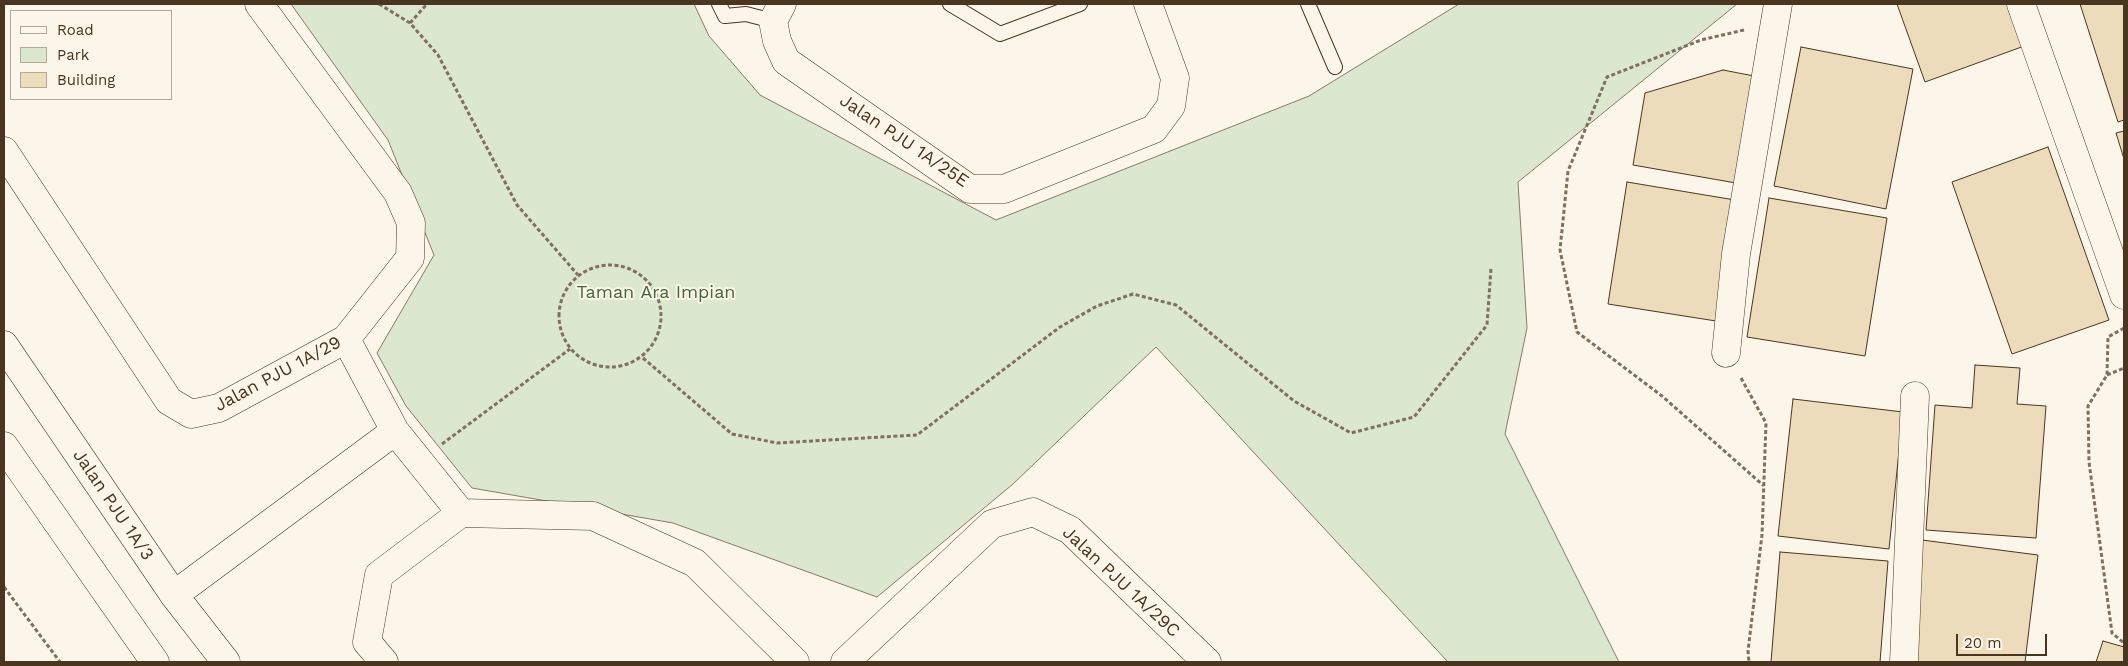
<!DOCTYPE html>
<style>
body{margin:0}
#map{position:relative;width:2128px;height:666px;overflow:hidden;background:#fbf6e9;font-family:"Work Sans",sans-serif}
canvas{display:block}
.frame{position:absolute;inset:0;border:5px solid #4a3520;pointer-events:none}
.legend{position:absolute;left:10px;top:10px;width:162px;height:90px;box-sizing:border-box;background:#fbf6e9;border:1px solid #b4a999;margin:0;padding:6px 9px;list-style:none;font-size:15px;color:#4a3520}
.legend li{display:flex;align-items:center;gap:10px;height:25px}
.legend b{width:25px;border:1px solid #b4a999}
.scale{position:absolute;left:1956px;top:634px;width:91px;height:22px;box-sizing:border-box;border:2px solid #4a3520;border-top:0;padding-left:6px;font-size:15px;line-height:18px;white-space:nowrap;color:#4a3520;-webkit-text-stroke:4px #fbf6e9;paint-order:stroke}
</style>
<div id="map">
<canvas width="2128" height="666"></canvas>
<div class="frame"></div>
<ul class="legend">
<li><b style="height:6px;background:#fbf6e9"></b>Road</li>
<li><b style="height:14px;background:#dce7d0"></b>Park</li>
<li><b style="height:14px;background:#ecdcbc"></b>Building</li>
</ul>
<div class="scale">20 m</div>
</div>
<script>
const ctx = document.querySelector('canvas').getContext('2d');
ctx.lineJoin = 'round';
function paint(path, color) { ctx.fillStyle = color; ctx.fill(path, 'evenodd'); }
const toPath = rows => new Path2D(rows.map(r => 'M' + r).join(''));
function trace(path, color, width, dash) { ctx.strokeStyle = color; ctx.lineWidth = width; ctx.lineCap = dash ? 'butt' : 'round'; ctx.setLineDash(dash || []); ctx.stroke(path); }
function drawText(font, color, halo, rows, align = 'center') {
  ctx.font = font + ' "Work Sans",sans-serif'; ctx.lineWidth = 4; ctx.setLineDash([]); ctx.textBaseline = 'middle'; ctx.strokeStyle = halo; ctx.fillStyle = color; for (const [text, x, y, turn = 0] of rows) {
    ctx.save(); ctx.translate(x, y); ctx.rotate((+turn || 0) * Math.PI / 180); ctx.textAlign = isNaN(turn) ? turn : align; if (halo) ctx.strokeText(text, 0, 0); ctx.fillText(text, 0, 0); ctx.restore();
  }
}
const green = toPath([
 [291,4,694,4,709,36,760,95,996,220,1309,96,1459,4,1737,4,1518,182,1527,328,1505,434,1619,662,1448,662,1156,347,1013,484,877,597,673,523,472,488,406,406,377,353,434,255,388,140,291,4]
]);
paint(green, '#dce7d0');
trace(green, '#887966', 1);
const building = toPath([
 [1897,4,2012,4,2027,45,1925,82,1897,4],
 [2080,4,2124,4,2124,120,2118,122,2080,4],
 [1801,47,1913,69,1886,209,1774,186,1801,47],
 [1723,70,1754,76,1736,183,1633,165,1645,93,1723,70],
 [2124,131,2124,159,2116,133,2124,131],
 [2048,147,2109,320,2012,354,1952,182,2048,147],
 [1627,182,1735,200,1716,321,1608,304,1627,182],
 [1769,198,1887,218,1865,356,1747,337,1769,198],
 [1975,365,2020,368,2017,404,2046,406,2036,538,1926,530,1935,405,1972,408,1975,365],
 [1793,399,1903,412,1889,549,1778,536,1793,399],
 [1922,540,2038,555,2025,662,1907,662,1922,540],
 [1780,552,1888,561,1880,662,1771,662,1780,552],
 [2103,641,2124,647,2124,662,2096,662,2103,641]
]);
paint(building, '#ecdcbc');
trace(building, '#4a3520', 1);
const lane = toPath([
 [719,4,725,16,746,14,773,21],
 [950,4,1000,34,1080,4],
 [1308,4,1335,67]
]);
const street = toPath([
 [782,4,773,21,777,41,786,61,970,189,1004,189,1154,129,1171,106,1175,78,1148,4],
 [2021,4,2124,295],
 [4,151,169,401,191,414,219,408,346,339,410,258,411,223,398,193,259,4],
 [346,339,395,431,461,513],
 [1726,353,1736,254,1778,4],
 [461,513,593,516,695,563,795,662],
 [174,595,395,431],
 [384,662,367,642,379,575,461,513],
 [845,662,992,524,1033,512,1070,530,1207,662],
 [1904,662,1915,396]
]);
const secondary = toPath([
 [4,345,174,595,226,662],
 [4,446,155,662]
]);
trace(lane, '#4a3520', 16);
trace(street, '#4a3520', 29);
trace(secondary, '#4a3520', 29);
trace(toPath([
 [379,4,410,23,438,55,517,205,578,275],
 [410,23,427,4],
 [1744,30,1701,40,1607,77,1568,171,1560,250,1577,332,1662,396,1764,486],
 '559 316a51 51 0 1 1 102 0a51 51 0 1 1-102 0Z',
 [2124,328,2108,337,2107,375,2088,406,2089,462,2112,633,2124,643],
 [643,358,732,434,777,443,917,435,1060,327,1097,306,1133,294,1176,305,1294,401,1351,433,1414,417,1487,325,1491,268],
 [2107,375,2124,368],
 [1741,378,1766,423,1762,535,1748,651,1749,662],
 [442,444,570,349],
 [4,587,60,662]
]), '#7f6f5c', 3, [4, 2.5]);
trace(lane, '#fbf6e9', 14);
trace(street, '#fbf6e9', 28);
trace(secondary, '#fbf6e9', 28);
drawText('18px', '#4a3520', '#fbf6e9', [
 ["Jalan PJU 1A/25E",904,141,34],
 ["Jalan PJU 1A/29",278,374,-28],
 ["Jalan PJU 1A/3",113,505,56],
 ["Jalan PJU 1A/29C",1121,582,43]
]);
drawText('18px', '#436837', '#fbf6e9', [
 ["Taman Ara Impian",656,293]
]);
</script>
